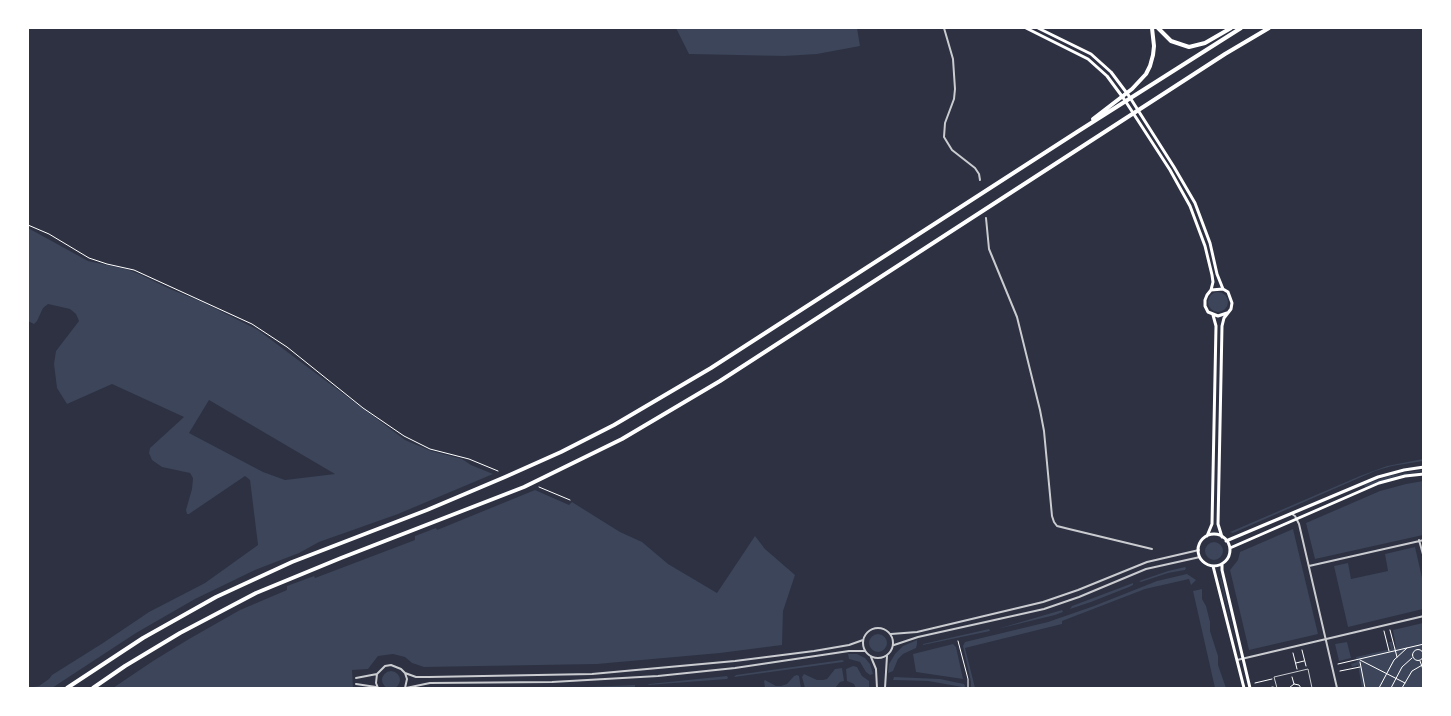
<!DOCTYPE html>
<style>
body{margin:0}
#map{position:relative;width:1451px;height:716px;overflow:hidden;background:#2d3142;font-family:"Alegreya Sans",sans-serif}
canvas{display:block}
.frame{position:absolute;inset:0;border:29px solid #fff;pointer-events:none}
</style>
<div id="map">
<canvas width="1451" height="716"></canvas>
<div class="frame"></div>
</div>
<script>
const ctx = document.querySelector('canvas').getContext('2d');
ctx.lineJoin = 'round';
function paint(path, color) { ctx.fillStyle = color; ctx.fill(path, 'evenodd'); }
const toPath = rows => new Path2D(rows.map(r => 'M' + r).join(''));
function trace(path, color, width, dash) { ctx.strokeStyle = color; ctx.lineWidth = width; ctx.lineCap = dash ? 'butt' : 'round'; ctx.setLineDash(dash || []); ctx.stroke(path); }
paint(toPath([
 [676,28,857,28,860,46,817,54,784,56,689,54],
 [28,228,88,261,126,269,139,274,170,289,202,302,258,330,405,440,431,451,462,459,471,465,493,474,398,514,319,542,299,553,255,570,195,599,136,633,52,688,28,688,39,686,49,679,52,675,103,643,149,612,205,583,258,545,250,480,245,476,189,514,187,514,186,510,192,489,193,478,190,473,162,467,152,460,149,453,150,448,184,417,112,384,67,404,57,388,54,364,56,351,79,321,76,314,70,309,48,304,43,308,37,321,34,324,28,321],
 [209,400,335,474,285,480,263,472,189,433],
 '1208 302a10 10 0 1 1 20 0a10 10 0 1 1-20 0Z',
 [1423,459,1423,461,1392,466,1375,471,1233,533,1230,532,1360,476,1387,466],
 [1423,470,1423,471,1399,475,1365,487,1364,485,1389,476],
 [1423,481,1423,535,1315,559,1306,523,1380,491,1406,484],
 [535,490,569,505,572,502,620,532,642,542,668,564,717,593,755,536,765,549,795,575,783,611,782,645,720,653,597,664,424,667,412,663,405,657,393,654,378,656,368,669,352,670,353,688,113,688,153,661,189,639,240,610,287,590,287,586,314,576,315,578,415,540,415,536,436,528,437,530],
 [1293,529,1318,634,1249,650,1230,570,1238,560,1240,552],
 '1205 551a9 9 0 1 1 18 0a9 9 0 1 1-18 0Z',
 [1415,547,1423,582,1423,609,1348,627,1334,566,1348,563,1351,579,1388,571,1385,554],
 [1185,567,1186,568,1185,570,1168,573,1141,582,1139,581,1168,571],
 [1187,574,1196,580,1191,585,1189,579,1145,589,1062,621,1062,624,965,648,975,688,971,688,971,682,963,646,965,642,1048,622,1094,606,1157,581],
 [1220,578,1221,578,1238,654],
 [1133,583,1133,585,1129,587,1091,602,1070,609,1072,606],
 [1202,589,1202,599,1206,606,1210,622,1210,631,1218,656,1218,665,1226,688,1215,688,1193,591],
 [1062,610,1063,612,1055,615,997,629],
 [1423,623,1423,688,1362,688,1358,665,1352,667,1351,664,1357,662,1356,657,1391,649,1389,642,1392,642,1393,648,1396,647,1393,630],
 [989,629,990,631,923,645,923,644],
 '869 643a9 9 0 1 1 18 0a9 9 0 1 1-18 0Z',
 [917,640,917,644,916,648,903,654,898,659,893,671,888,673,889,664,895,654,903,646],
 [1347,642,1351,658,1339,661,1335,644],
 [953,644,956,647,963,679,916,672,913,654],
 [848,654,857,654,865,658,870,664,873,674,870,675,866,672,860,662,849,659],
 [842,660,844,661,843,662,734,677,736,675],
 [853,666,857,667,862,676,869,681,869,688,856,688,854,684,847,681,846,669],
 [842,668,844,681,840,682,835,688,805,688,802,677,804,674,817,680,823,680,827,679,835,669],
 '382 680a9 9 0 1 1 18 0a9 9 0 1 1-18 0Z',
 [797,675,799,676,801,688,765,688,764,681,765,680,776,686,781,686,787,684,794,676],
 [727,676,728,678,727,679,648,685,649,684],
 [894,677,940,679,964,684,965,686,964,688,962,688,962,687,928,681,893,680],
 [635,685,635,687,606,688,564,688]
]), '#3c4559');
trace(toPath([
 [28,225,49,234,89,258,107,264,134,270,252,324,287,347,363,408,404,436,430,449,469,459,498,471],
 [539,487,570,500],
 [1390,630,1397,657],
 [1384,631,1389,651],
 [958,641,968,679,968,688],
 '1412.5 655a5.5 5.5 0 1 1 11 0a5.5 5.5 0 1 1-11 0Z',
 [1302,650,1306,666],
 [1293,653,1297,669],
 [1360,660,1405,683],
 [1420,661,1424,672],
 [1360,662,1365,688],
 [1296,663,1304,661],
 [1338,664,1424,644],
 [1340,671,1360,667],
 [1292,677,1294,684,1299,685,1301,688],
 [1255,683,1272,679],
 [1268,688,1273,687],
 [1289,688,1294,684],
 [1379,688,1394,660,1407,648],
 [1391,688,1402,667,1412,658],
 [1402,688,1412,671,1424,664]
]), '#fff', 1);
trace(toPath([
 [1277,688,1274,677,1308,669,1312,688]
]), '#caccd0', 1);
trace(toPath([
 [944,28,953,59,955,89,954,99,945,123,944,137,952,150,975,168,979,174,980,180],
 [986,218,989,249,1017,317,1040,410,1044,431,1052,516,1054,522,1057,526,1069,529,1152,549],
 [1292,514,1295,516,1299,524,1337,688],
 [1419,540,1424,558],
 [1309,566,1424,540],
 '863 643a15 15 0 1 1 30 0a15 15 0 1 1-30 0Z',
 [891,634,917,632,1043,602,1078,590,1147,562,1199,550],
 [894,645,918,637,1044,609,1079,597,1146,569,1200,557],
 [871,657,876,669,877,688],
 [1237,660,1424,616],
 [405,673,416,677,429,677,592,674,735,661,814,651,849,645,863,640],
 [356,678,377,674],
 [356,684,376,687],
 [378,688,376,683,377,674,385,666,391,665,401,669,405,673,407,679,405,688],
 [406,688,430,683,552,682,658,676,735,668,849,651,865,651],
 [885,688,887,656]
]), '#caccd0', 2);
trace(toPath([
 [1026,28,1088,59,1107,76,1124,99,1170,170,1190,206,1205,246,1212,275,1213,282,1211,290],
 [1038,28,1091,54,1111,72,1129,96,1174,167,1195,203,1210,243,1217,274,1223,289],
 '1198 550a16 16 0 1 1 32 0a16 16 0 1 1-32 0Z',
 [1207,536,1212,524,1216,326,1213,315],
 [1222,537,1218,524,1222,326,1224,318,1231,309,1232,303,1228,292,1223,289,1211,290,1207,295,1205,300,1205,306,1208,312,1218,316,1227,313],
 [1226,541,1378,477,1404,470,1424,467],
 [1230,548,1379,483,1405,476,1424,474],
 [1222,564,1222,570,1250,688],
 [1213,566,1244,688]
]), '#fff', 3);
trace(toPath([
 [1158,28,1171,41,1189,47,1205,43,1231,28],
 [1093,119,1132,89,1146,74,1150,66,1153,55,1154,46,1152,28],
 [67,688,143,638,216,597,292,562,427,510,505,477,561,452,614,425,711,368,1077,132,1241,28],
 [93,688,125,666,180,633,256,593,341,558,524,487,622,439,720,381,1225,54,1269,28]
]), '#fff', 4);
</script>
